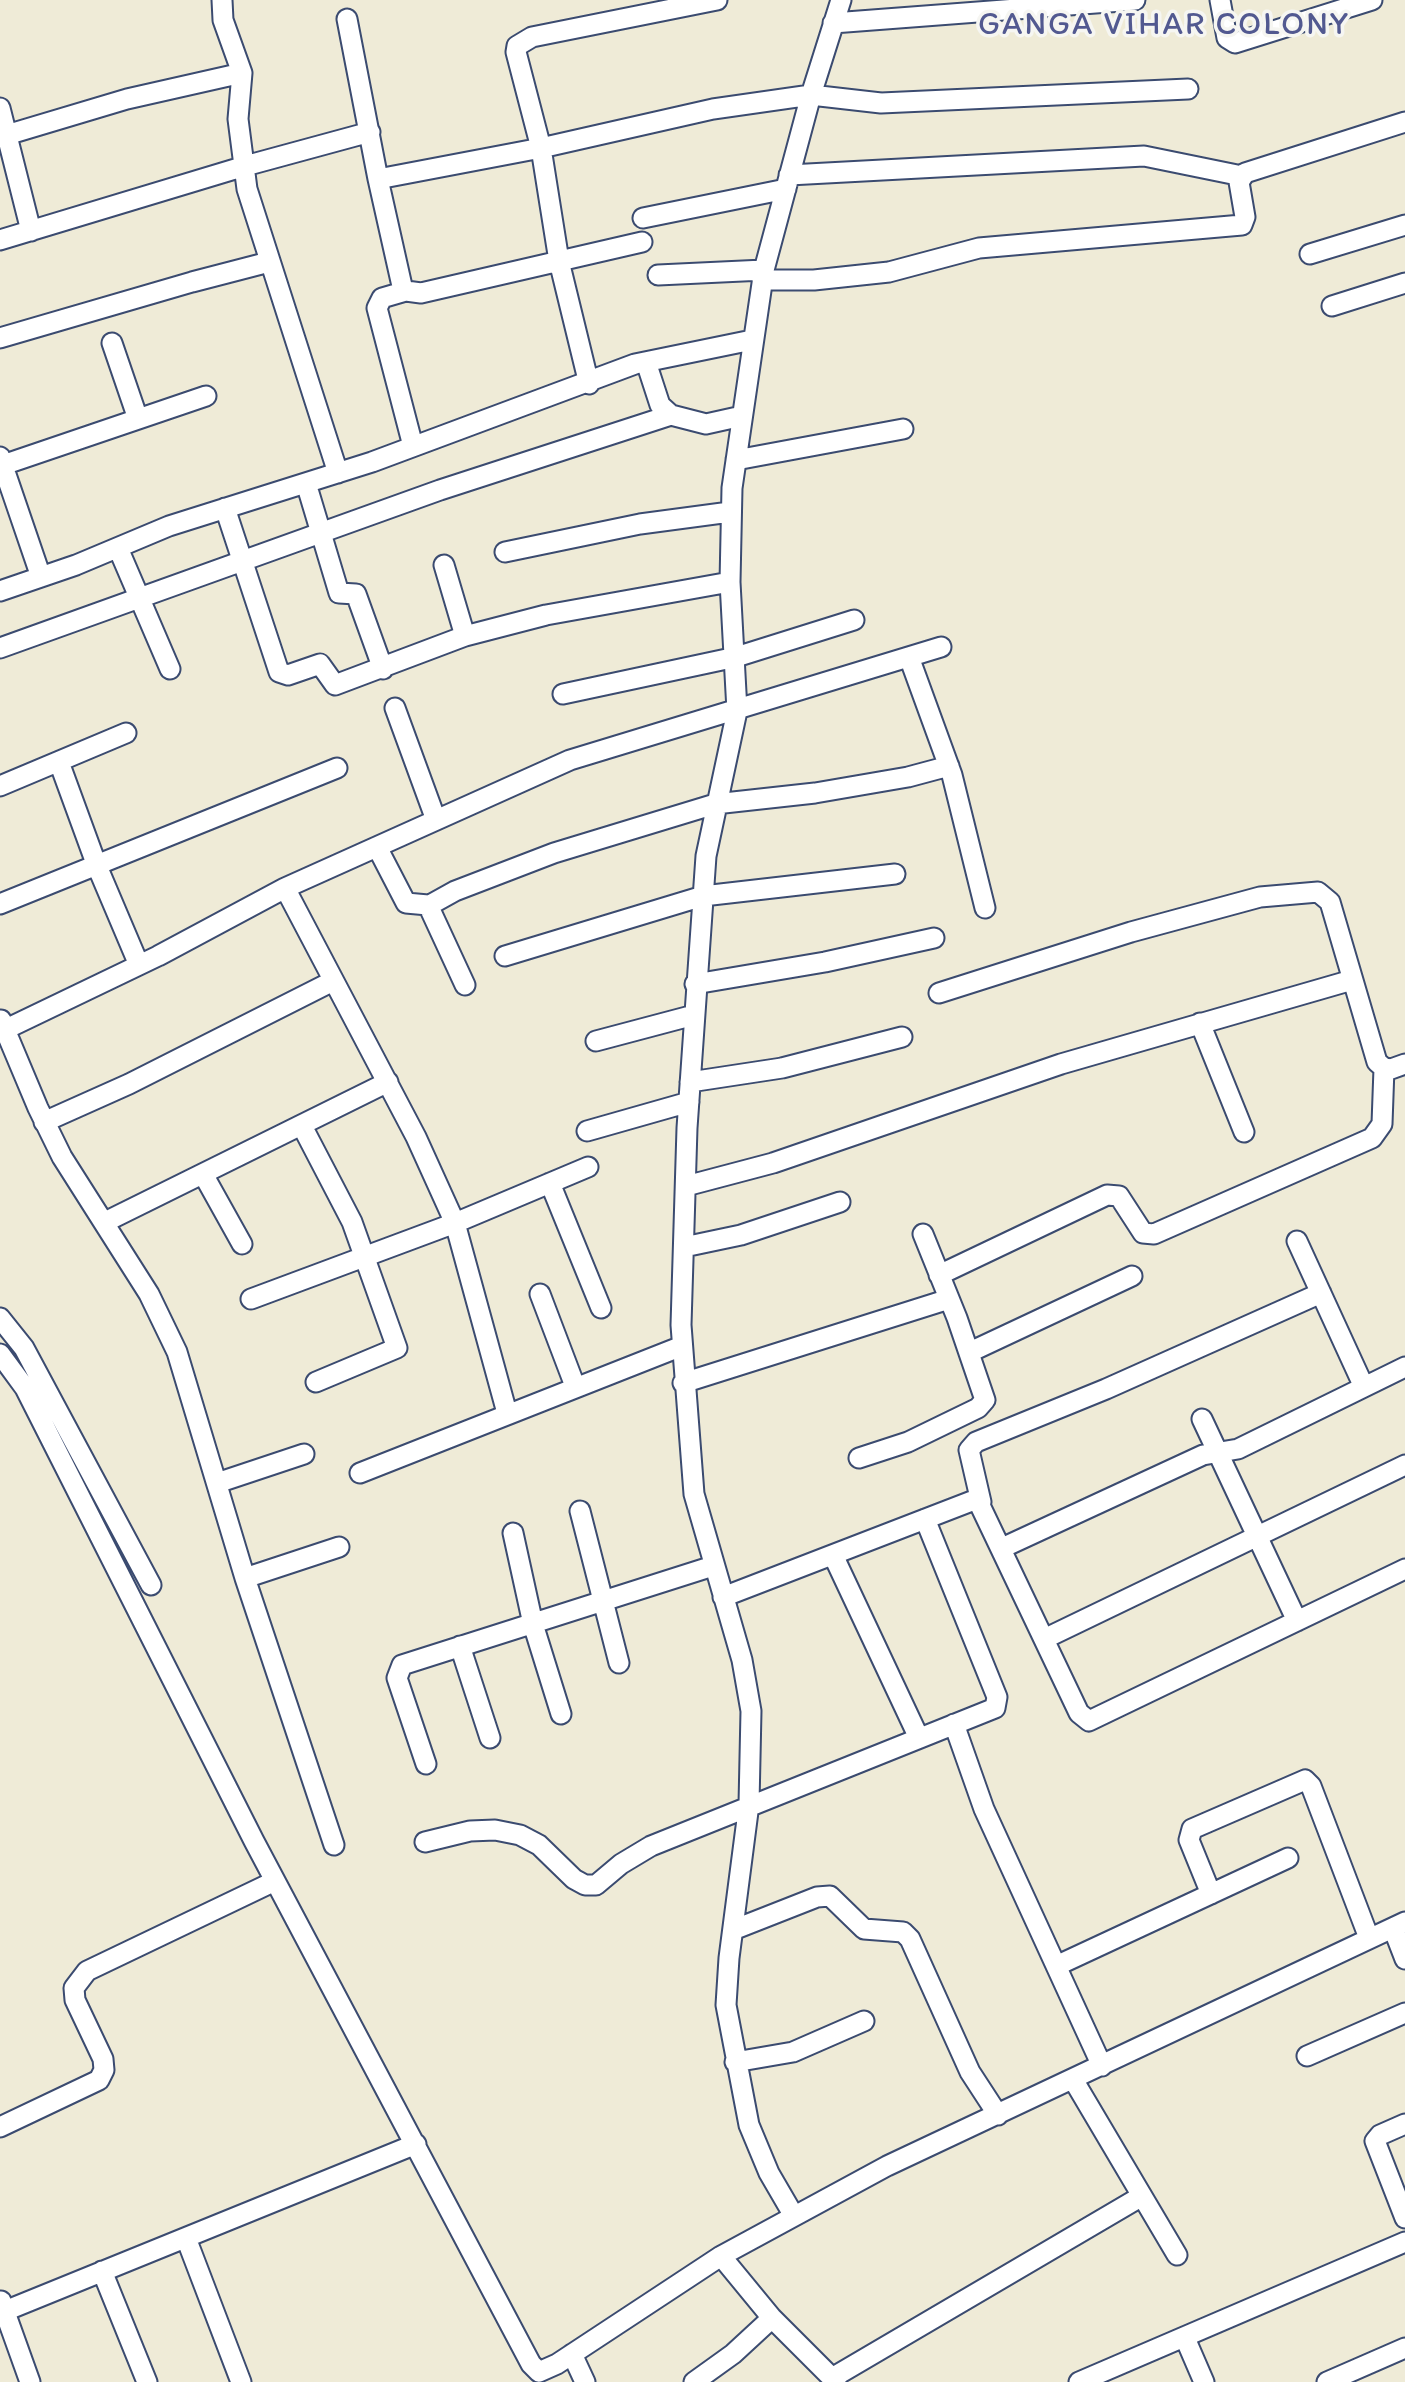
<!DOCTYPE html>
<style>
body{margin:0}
canvas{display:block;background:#efebd7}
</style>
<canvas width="1405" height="2382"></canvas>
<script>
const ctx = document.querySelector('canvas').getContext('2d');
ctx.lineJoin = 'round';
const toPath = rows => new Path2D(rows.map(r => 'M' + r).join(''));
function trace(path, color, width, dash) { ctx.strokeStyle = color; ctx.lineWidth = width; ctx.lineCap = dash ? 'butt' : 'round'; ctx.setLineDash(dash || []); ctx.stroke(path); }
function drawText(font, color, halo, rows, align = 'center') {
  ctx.font = font + ' Itim,sans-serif'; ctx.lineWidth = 7; ctx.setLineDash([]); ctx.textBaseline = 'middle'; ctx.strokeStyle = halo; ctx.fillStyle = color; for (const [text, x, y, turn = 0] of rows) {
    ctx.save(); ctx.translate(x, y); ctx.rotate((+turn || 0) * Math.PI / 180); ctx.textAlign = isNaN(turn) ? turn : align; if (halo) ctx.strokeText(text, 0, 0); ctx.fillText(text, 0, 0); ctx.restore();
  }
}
const street = toPath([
 [222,0,223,20,242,73,238,119,247,189,338,473],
 [1220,0,1227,38,1235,43,1372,0],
 [347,19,378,179,402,286,406,291,421,293,642,242],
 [833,23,1135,0],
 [0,108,31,231],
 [0,137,127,99,242,73],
 [789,175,1144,156,1242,176],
 [378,179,541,148,713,109,811,95,881,103,1188,89],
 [643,218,786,189],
 [0,240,245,166,370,132],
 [1310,254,1405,225],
 [658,275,764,270],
 [762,280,814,280,889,272,979,248,1242,225,1245,217,1239,182,1245,173,1405,122],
 [406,291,382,298,377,308,413,446],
 [1332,306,1405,283],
 [0,338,192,282,269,262],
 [112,343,138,419],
 [646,362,660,405,671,415,706,424,742,416],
 [589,384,559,261,541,148,516,52,517,46,532,37,717,0],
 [0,457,41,577],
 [736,460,903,429],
 [0,466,206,396],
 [306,483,339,593,356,594,383,669],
 [225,508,279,672,288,675,320,664,335,685,465,636,546,615,730,582],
 [118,548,170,669],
 [505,552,640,524,730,512],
 [444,565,465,636],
 [0,591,76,565,169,526,372,462,635,364,752,340],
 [0,648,440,490,671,415],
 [909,657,952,775,985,908],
 [563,694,736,657,854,620],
 [395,708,436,820],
 [59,762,97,866,139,965],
 [0,786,126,733],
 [377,847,406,903,428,905,465,985],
 [285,888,416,1137,455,1223,507,1413],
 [0,904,337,768],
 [428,906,455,891,554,853,715,804,815,793,908,777,949,766],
 [505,956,703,896,895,874],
 [695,984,825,962,934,938],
 [939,993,1131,932,1260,897,1318,892,1330,902,1377,1062,1384,1068,1391,1069,1405,1064],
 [1,1020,38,1108,62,1157,149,1294,177,1352,245,1578,334,1845],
 [1200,1023,1244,1132],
 [4,1030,158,956,285,888,570,760,941,647],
 [596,1041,694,1015],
 [690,1082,782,1068,902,1037],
 [44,1122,129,1084,333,981],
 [302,1126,352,1222,397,1348,316,1382],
 [587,1131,689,1102],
 [203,1174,242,1244],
 [550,1183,601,1308],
 [686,1186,773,1163,1061,1064,1352,980],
 [105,1222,388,1082],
 [1297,1241,1364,1387],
 [684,1247,741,1235,840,1202],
 [939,1275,1107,1195,1119,1196,1143,1233,1154,1234,1372,1138,1382,1124,1384,1068],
 [540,1294,575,1386],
 [251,1299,455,1223,588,1167],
 [0,1318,24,1348,151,1585],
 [970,1352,1132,1276],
 [0,1354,25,1388,254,1841,531,2364,539,2372,557,2364,721,2256,887,2166,1405,1922],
 [683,1383,949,1299],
 [1202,1419,1297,1621],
 [859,1458,908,1442,978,1408,985,1400,957,1318,923,1234],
 [360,1473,682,1346],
 [217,1483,304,1454],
 [981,1502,969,1450,976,1442,1106,1389,1321,1293],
 [580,1511,619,1663],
 [513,1533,533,1624,561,1714],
 [1002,1548,1203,1455,1238,1449,1405,1367],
 [833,1555,919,1738],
 [245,1578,339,1547],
 [723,1597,977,1499,1079,1713,1089,1721,1405,1569],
 [1044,1639,1405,1465],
 [460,1646,490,1738],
 [954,1724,984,1809,1102,2066],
 [426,1764,397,1678,402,1665,713,1566],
 [425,1842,470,1831,495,1830,520,1835,539,1845,574,1879,585,1885,596,1885,621,1864,651,1846,995,1708,997,1697,925,1519],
 [1211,1894,1189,1840,1192,1829,1305,1780,1311,1786,1369,1938],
 [1393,1928,1405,1959],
 [733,1930,817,1897,830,1896,864,1929,903,1932,910,1939,970,2072,998,2115],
 [1056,1966,1288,1858],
 [1307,2056,1405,2013],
 [735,2062,793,2052,864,2021],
 [1074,2081,1177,2255],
 [1405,2124,1380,2135,1375,2141,1405,2218],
 [0,2127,99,2080,104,2070,103,2059,75,2000,74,1988,87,1971,275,1881],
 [794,2216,769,2173,749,2125,726,2005,729,1958,749,1804,751,1711,742,1660,694,1494,681,1325,687,1128,706,856,737,711,730,582,732,488,764,270,811,95,841,0],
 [186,2238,241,2382],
 [721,2256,772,2318,836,2382],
 [102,2271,147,2382],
 [1,2301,30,2382],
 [5,2311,416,2144],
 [1185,2338,1204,2382],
 [572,2354,585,2382],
 [832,2378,1142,2196],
 [694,2382,733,2354,772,2318],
 [1079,2382,1405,2242],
 [1327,2382,1405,2348]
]);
trace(street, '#3b4b70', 23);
trace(street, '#fff', 19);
ctx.letterSpacing = '2px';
drawText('32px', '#525990', '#f6f6f2', [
 ["GANGA VIHAR COLONY",1164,26]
]);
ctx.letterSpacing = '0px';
</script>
